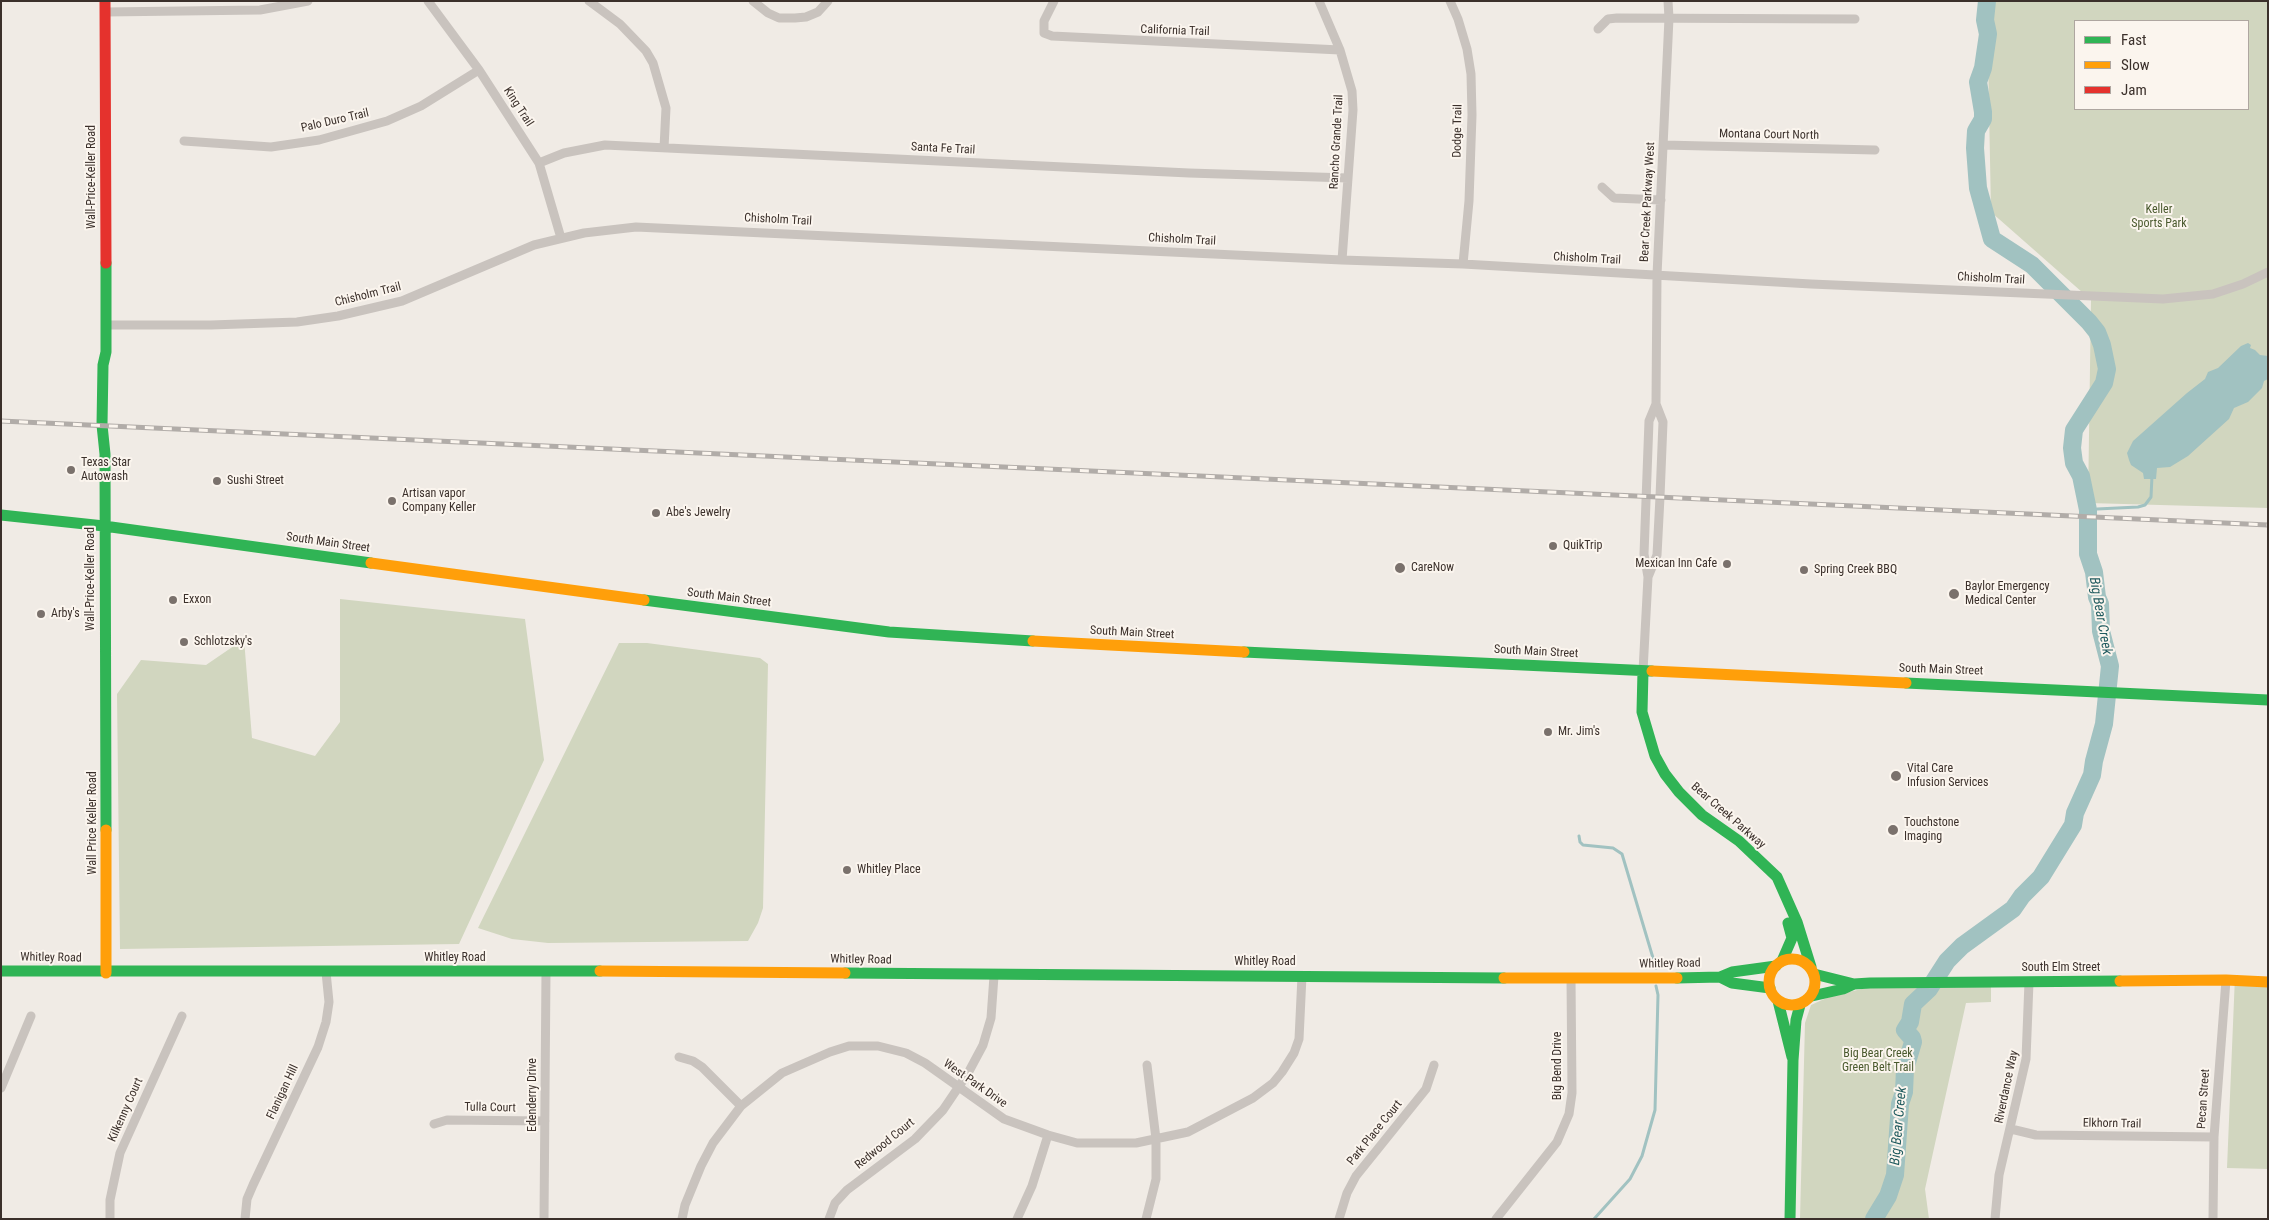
<!DOCTYPE html>
<style>
body{margin:0}
#map{position:relative;width:2269px;height:1220px;overflow:hidden;background:#f0ebe5;font-family:"Roboto Condensed",sans-serif}
canvas{display:block}
.frame{position:absolute;inset:0;border:2px solid #3b302b;pointer-events:none}
.legend{position:absolute;left:2074px;top:20px;width:175px;height:90px;box-sizing:border-box;background:#fbf5ee;border:1px solid #aea6a0;margin:0;padding:6px 9px;list-style:none;font-size:15px;color:#3b302b}
.legend li{display:flex;align-items:center;gap:10px;height:25px}
.legend b{width:25px;border:1px solid #aea6a0}
</style>
<div id="map">
<canvas width="2269" height="1220"></canvas>
<div class="frame"></div>
<ul class="legend">
<li><b style="height:6px;background:#30b455"></b>Fast</li>
<li><b style="height:6px;background:#ff9f0a"></b>Slow</li>
<li><b style="height:6px;background:#e5322d"></b>Jam</li>
</ul>
</div>
<script>
const ctx = document.querySelector('canvas').getContext('2d');
ctx.lineJoin = 'round';
function paint(path, color) { ctx.fillStyle = color; ctx.fill(path, 'evenodd'); }
const toPath = rows => new Path2D(rows.map(r => 'M' + r).join(''));
function trace(path, color, width, dash) { ctx.strokeStyle = color; ctx.lineWidth = width; ctx.lineCap = dash ? 'butt' : 'round'; ctx.setLineDash(dash || []); ctx.stroke(path); }
function drawText(font, color, halo, rows, align = 'center') {
  ctx.font = font + ' "Roboto Condensed",sans-serif'; ctx.lineWidth = 4; ctx.setLineDash([]); ctx.textBaseline = 'middle'; ctx.strokeStyle = halo; ctx.fillStyle = color; for (const [text, x, y, turn = 0] of rows) {
    ctx.save(); ctx.translate(x, y); ctx.rotate((+turn || 0) * Math.PI / 180); ctx.textAlign = isNaN(turn) ? turn : align; if (halo) ctx.strokeText(text, 0, 0); ctx.fillText(text, 0, 0); ctx.restore();
  }
}
paint(toPath([
 [1987,1,2268,1,2268,508,2088,503,2091,300,1991,212],
 [2075,21,2248,21,2248,109,2075,109],
 [340,599,525,619,544,760,459,944,120,949,117,694,141,660,206,665,244,639,252,738,315,756,340,722],
 [619,643,647,643,760,658,768,664,763,908,758,923,748,941,548,943,512,939,478,928],
 [2235,976,2268,977,2268,1169,2227,1168],
 [1991,985,1991,1002,1966,1003,1925,1189,1929,1219,1800,1219,1805,1023,1811,1005,1831,996,1875,986]
]), '#d1d6bf');
paint(toPath([
 [2248,343,2251,345,2250,348,2255,350,2260,355,2268,356,2268,379,2264,381,2262,388,2248,402,2234,408,2229,419,2188,456,2170,467,2157,468,2156,479,2144,479,2143,473,2131,465,2129,460,2127,453,2133,441,2187,393,2205,379,2208,372,2218,368,2241,346]
]), '#a1c2c1');
trace(toPath([
 [2088,513,2097,509,2138,507,2145,505,2151,497,2152,476],
 [1579,836,1580,842,1583,845,1613,848,1622,854,1656,968],
 [1594,1219,1630,1179,1642,1156,1655,1110,1658,995,1656,986]
]), '#a1c2c1', 3);
trace(toPath([
 [1874,1219,1888,1196,1895,1175,1900,1104,1904,1092,1905,1069,1913,1042,1912,1038,1905,1030,1910,1022,1913,1004,1929,989,1947,961,1962,946,2013,909,2022,896,2041,877,2073,825,2075,813,2092,775,2094,761,2104,724,2110,666,2101,631,2100,604,2097,597,2094,572,2088,554,2088,510,2081,476,2074,463,2072,448,2074,430,2104,383,2107,369,2102,345,2097,332,2089,322,2032,265,1992,239,1978,188,1975,148,1976,131,1983,119,1983,112,1978,82,1983,68,1988,34,1985,20,1987,1]
]), '#a1c2c1', 18);
trace(toPath([
 [428,1,479,70,539,163,561,238],
 [589,1,620,24,646,51,653,63,666,108,664,148],
 [753,1,768,13,779,18,795,18,806,17,818,12,828,1],
 [1054,1,1044,21,1044,33,1052,36,1340,50],
 [1319,1,1340,50,1352,91,1353,110,1342,260],
 [1450,1,1458,19,1467,49,1471,74,1472,115,1469,201,1463,264],
 [105,12,260,10,308,1],
 [1598,29,1608,19,1617,18,1855,19],
 [184,141,271,147,319,140,387,121,421,106,479,70],
 [1663,145,1875,150],
 [539,163,564,153,605,145,1189,173,1348,178],
 [1602,187,1614,198,1661,200],
 [106,325,211,325,297,322,338,316,402,301,534,245,584,233,636,227,1342,260,1463,264,1811,284,2163,299,2213,294,2243,284,2268,272],
 [1648,577,1657,555,1660,497,1663,422,1656,404],
 [1643,671,1648,577,1644,554,1649,421,1656,404,1657,275,1669,18,1668,1],
 [679,1057,693,1061,702,1067,741,1106],
 [1,1088,31,1016],
 [434,1124,447,1120,545,1121],
 [2011,1129,2036,1135,2214,1137],
 [110,1219,110,1200,120,1153,182,1016],
 [245,1219,247,1199,253,1185,318,1047,326,1022,329,1002,326,972],
 [544,1219,546,971],
 [682,1219,685,1205,701,1166,713,1143,741,1106,782,1073,830,1052,849,1046,878,1046,906,1053,925,1063,1004,1119,1048,1135,1077,1143,1136,1143,1188,1132,1253,1098,1273,1083,1282,1072,1294,1053,1299,1039,1302,976],
 [829,1219,835,1203,847,1190,915,1139,943,1110,968,1073,983,1045,991,1018,994,976],
 [1017,1219,1032,1186,1048,1135],
 [1146,1219,1156,1179,1156,1139,1147,1065],
 [1339,1219,1347,1193,1356,1176,1426,1089,1434,1065],
 [1496,1219,1557,1142,1569,1114,1572,1093,1571,978],
 [1995,1219,1999,1175,2026,1059,2029,982],
 [2213,1219,2214,1137,2226,980]
]), '#c9c3be', 9);
trace(toPath([
 [1,515,104,526,371,563],
 [644,600,889,632,1033,641],
 [1244,652,1652,671],
 [1643,671,1642,712,1655,756,1665,774,1679,792,1702,815,1739,841,1777,877,1797,922,1811,967],
 [1906,683,2268,700],
 [106,830,105,454,102,425,103,365,106,352,106,263],
 [1782,961,1792,938,1788,923],
 [1,971,600,971],
 [845,973,1504,978],
 [1814,974,1854,984],
 [1720,977,1732,983,1770,988],
 [1677,978,1720,977,1732,972,1776,966],
 [1812,996,1843,989,1854,984,1870,983,2120,981],
 [1778,1001,1792,1057],
 [1790,1219,1793,1060,1796,1020,1800,1005]
]), '#30b455', 11);
trace(toPath([
 [371,563,644,600],
 [1033,641,1244,652],
 [1652,671,1906,683],
 [106,830,106,973],
 '1769 982a23 23 0 1 1 46 0a23 23 0 1 1-46 0Z',
 [600,971,845,973],
 [1504,978,1677,978],
 [2120,981,2226,980,2268,982]
]), '#ff9f0a', 11);
trace(toPath([
 [105,1,106,263]
]), '#e5322d', 11);
const rail = toPath([
 [1,421,2268,525]
]);
trace(rail, '#b1aca8', 5);
trace(rail, '#fbf5ee', 3, [9]);
for (const [x, y, r, color] of [
 [71,470,5,"#7a716c"],
 [217,481,5,"#7a716c"],
 [392,501,5,"#7a716c"],
 [656,513,5,"#7a716c"],
 [1553,546,5,"#7a716c"],
 [1727,564,5,"#7a716c"],
 [1400,568,6,"#7a716c"],
 [1804,570,5,"#7a716c"],
 [1954,594,6,"#7a716c"],
 [173,600,5,"#7a716c"],
 [41,614,5,"#7a716c"],
 [184,642,5,"#7a716c"],
 [1548,732,5,"#7a716c"],
 [1896,776,6,"#7a716c"],
 [1893,830,6,"#7a716c"],
 [847,870,5,"#7a716c"]
]) { const dot = new Path2D(); dot.arc(x, y, r, 0, 2 * Math.PI); ctx.fillStyle = color; ctx.fill(dot); trace(dot, '#fbf5ee', 2); }
drawText('12px', '#3b302b', '#fbf5ee', [
 ["California Trail",1175,31,2],
 ["King Trail",518,107,57],
 ["Palo Duro Trail",335,121,-13],
 ["Dodge Trail",1458,131,-89],
 ["Montana Court North",1769,135,1],
 ["Rancho Grande Trail",1337,142,-87],
 ["Santa Fe Trail",943,149,3],
 ["Wall-Price-Keller Road",92,177,-90],
 ["Bear Creek Parkway West",1648,202,-87],
 ["Chisholm Trail",778,220,3],
 ["Chisholm Trail",1182,240,3],
 ["Chisholm Trail",1587,259,3],
 ["Chisholm Trail",1991,279,3],
 ["Chisholm Trail",368,295,-14],
 ["South Main Street",328,543,8],
 ["Wall-Price-Keller Road",91,579,-90],
 ["South Main Street",729,598,7],
 ["South Main Street",1132,633,3],
 ["South Main Street",1536,652,3],
 ["South Main Street",1941,670,2],
 ["Bear Creek Parkway",1728,816,41],
 ["Wall Price Keller Road",93,823,-90],
 ["Whitley Road",51,958,1],
 ["Whitley Road",455,958],
 ["Whitley Road",861,960,1],
 ["Whitley Road",1265,962],
 ["Whitley Road",1670,964,-1],
 ["South Elm Street",2061,968],
 ["Big Bend Drive",1558,1066,-90],
 ["West Park Drive",975,1084,35],
 ["Riverdance Way",2007,1087,-78],
 ["Flanigan Hill",283,1092,-65],
 ["Edenderry Drive",533,1095,-90],
 ["Pecan Street",2204,1099,-86],
 ["Tulla Court",490,1108,1],
 ["Kilkenny Court",126,1110,-66],
 ["Elkhorn Trail",2112,1124,1],
 ["Park Place Court",1375,1133,-51],
 ["Redwood Court",885,1144,-39]
]);
drawText('12px', '#4a5a2e', '#fbf5ee', [
 ["Keller",2159,210],
 ["Sports Park",2159,224],
 ["Big Bear Creek",1878,1054],
 ["Green Belt Trail",1878,1068]
]);
drawText('12px', '#3b302b', '#fbf5ee', [
 ["Texas Star",81,463],
 ["Autowash",81,477],
 ["Sushi Street",227,481],
 ["Artisan vapor",402,494],
 ["Company Keller",402,508],
 ["Abe's Jewelry",666,513],
 ["QuikTrip",1563,546],
 ["Mexican Inn Cafe",1717,564,"right"],
 ["CareNow",1411,568],
 ["Spring Creek BBQ",1814,570],
 ["Baylor Emergency",1965,587],
 ["Medical Center",1965,601],
 ["Exxon",183,600],
 ["Arby's",51,614],
 ["Schlotzsky's",194,642],
 ["Mr. Jim's",1558,732],
 ["Vital Care",1907,769],
 ["Infusion Services",1907,783],
 ["Touchstone",1904,823],
 ["Imaging",1904,837],
 ["Whitley Place",857,870]
], 'left');
drawText('italic 14px', '#1f5a5e', '#fbf5ee', [
 ["Big Bear Creek",2100,616,80],
 ["Big Bear Creek",1899,1126,-85]
]);
</script>
